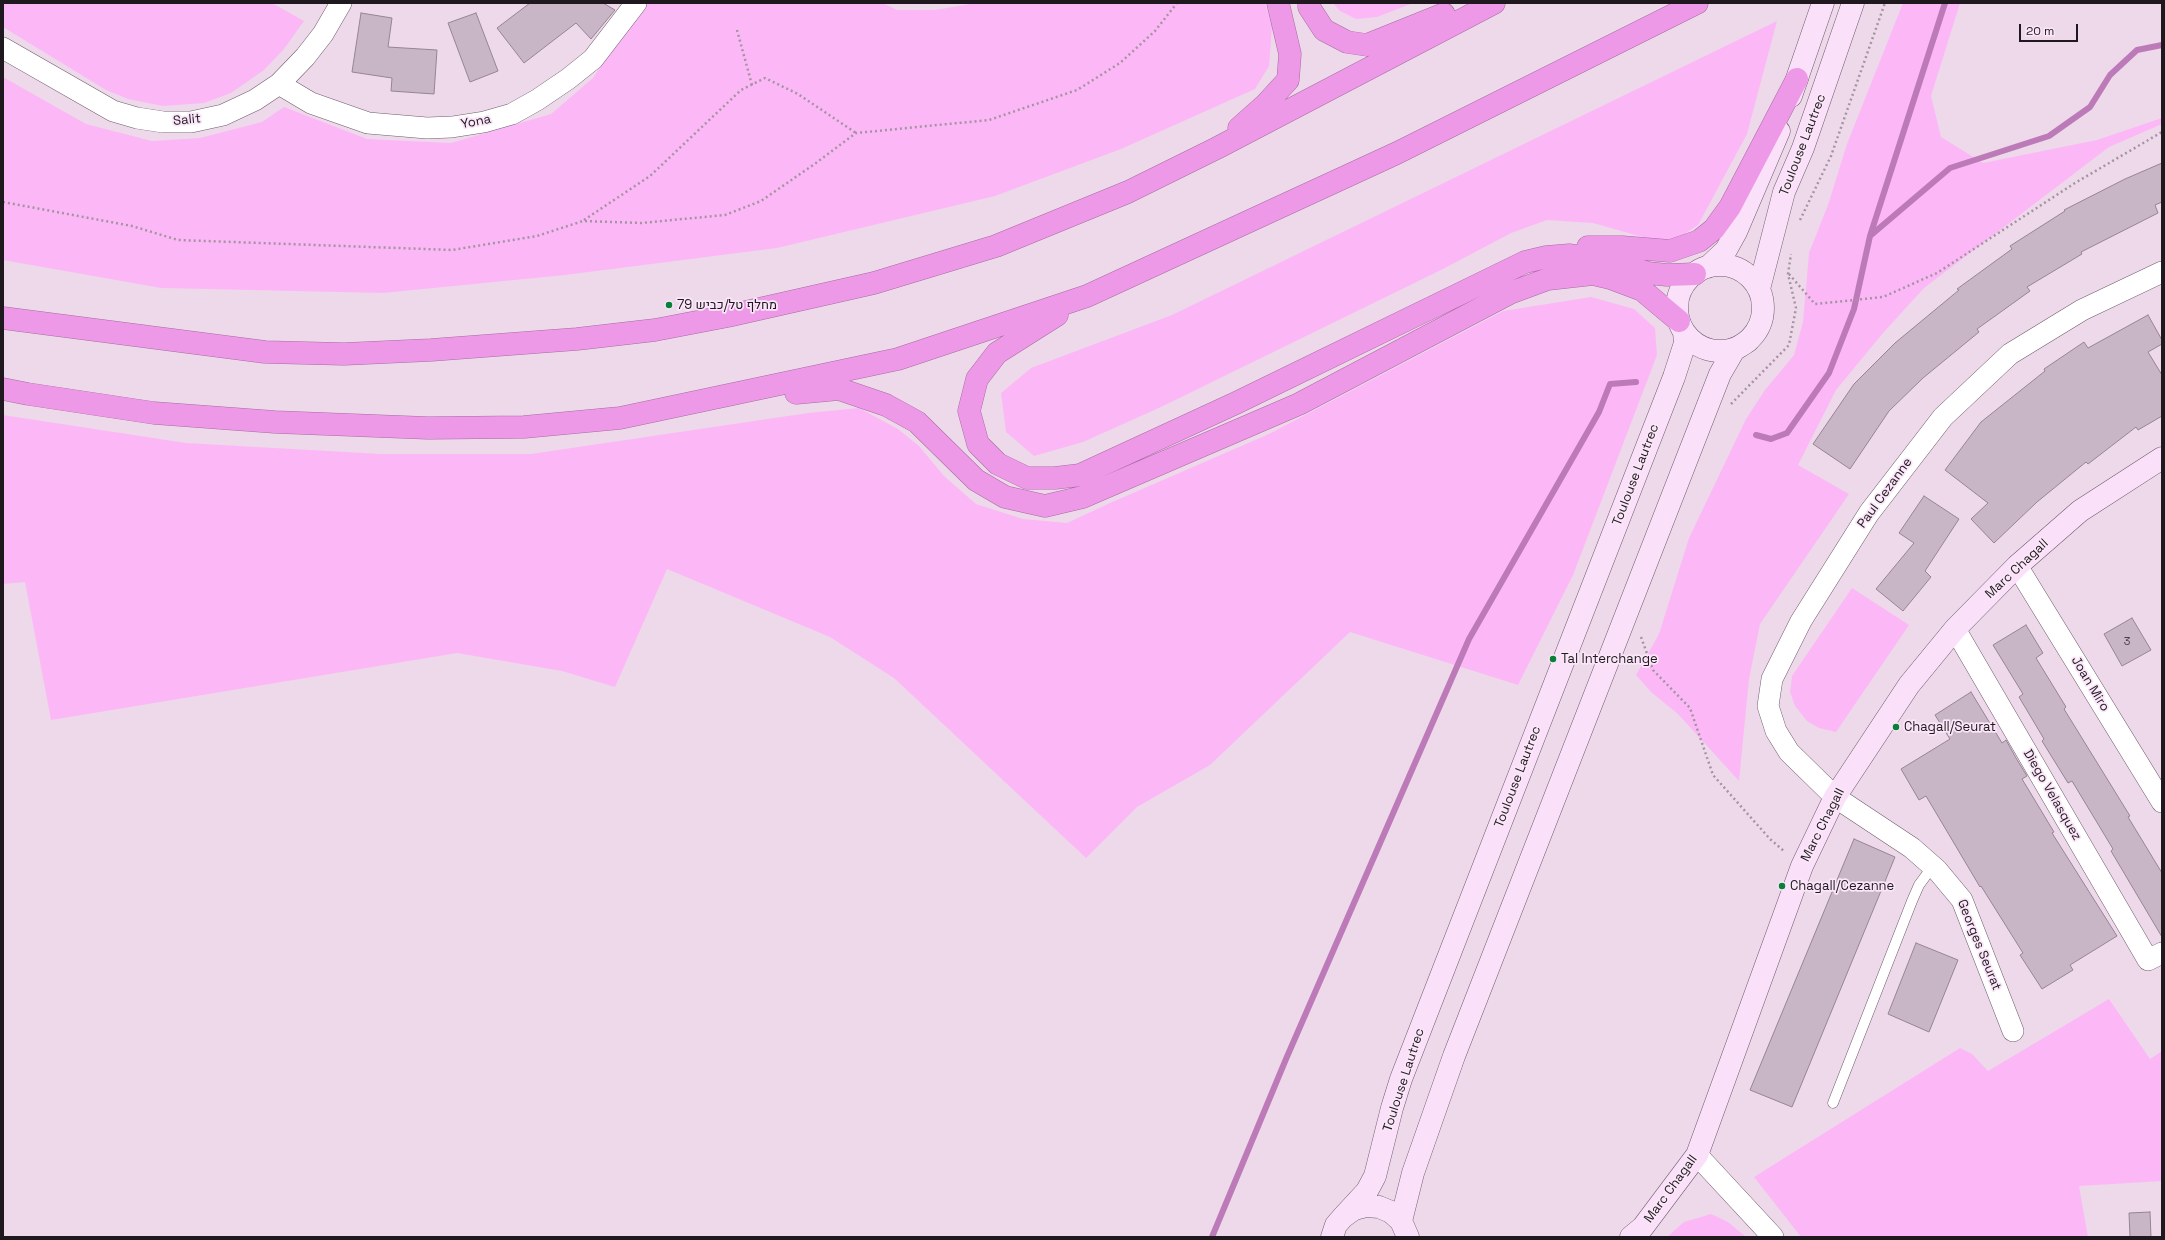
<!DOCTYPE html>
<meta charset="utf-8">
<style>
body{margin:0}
#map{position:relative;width:2165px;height:1240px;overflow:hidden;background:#edd9ea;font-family:"Space Grotesk",sans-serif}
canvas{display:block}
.frame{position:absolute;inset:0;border:4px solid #1f181e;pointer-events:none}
.scale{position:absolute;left:2019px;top:24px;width:59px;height:18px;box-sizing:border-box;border:2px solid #1f181e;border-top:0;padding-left:5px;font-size:12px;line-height:14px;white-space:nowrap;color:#1f181e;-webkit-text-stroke:3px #fae6f8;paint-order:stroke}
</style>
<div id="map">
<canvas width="2165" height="1240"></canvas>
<div class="frame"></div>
<div class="scale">20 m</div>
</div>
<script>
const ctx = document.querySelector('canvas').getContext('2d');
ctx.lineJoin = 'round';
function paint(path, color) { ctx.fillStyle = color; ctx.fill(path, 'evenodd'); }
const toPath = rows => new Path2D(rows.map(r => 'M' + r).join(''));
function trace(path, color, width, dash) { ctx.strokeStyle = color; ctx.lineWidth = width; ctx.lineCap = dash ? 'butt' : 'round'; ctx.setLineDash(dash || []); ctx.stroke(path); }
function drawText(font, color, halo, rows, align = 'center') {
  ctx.font = font + ' "Space Grotesk",Heebo,sans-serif'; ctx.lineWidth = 3.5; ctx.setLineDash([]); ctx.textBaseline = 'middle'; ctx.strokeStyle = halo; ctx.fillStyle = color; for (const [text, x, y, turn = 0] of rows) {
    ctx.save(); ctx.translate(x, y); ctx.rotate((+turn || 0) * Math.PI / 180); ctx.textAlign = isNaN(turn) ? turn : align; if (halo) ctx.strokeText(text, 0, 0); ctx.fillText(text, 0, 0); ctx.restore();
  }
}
paint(toPath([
 [3,3,272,3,304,21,284,49,264,70,231,93,204,103,163,106,128,99,106,90,3,27],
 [642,3,883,3,897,10,935,10,976,3,1265,3,1272,26,1269,66,1255,89,1121,149,995,196,777,248,565,275,383,293,161,288,3,260,3,77,86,124,152,141,200,138,262,122,284,107,367,139,451,143,551,114,593,78],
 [1333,3,1413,3,1377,17,1356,19,1340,11],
 [1903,3,1960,3,1931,96,1941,137,1983,163,2097,140,2162,118,2162,124,2109,147,1924,288,1883,333,1836,390,1798,465,1849,494,1760,624,1749,679,1739,781,1678,714,1651,692,1636,675,1659,634,1689,538,1746,419,1765,390,1794,355,1803,322,1809,253,1828,205,1847,144],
 [1777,21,1747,134,1698,225,1674,241,1646,238,1593,223,1547,220,1511,233,1443,269,1161,407,1083,442,1034,456,1006,432,1001,393,1031,368,1172,315],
 [1591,297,1634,309,1655,328,1657,355,1573,575,1518,685,1350,632,1210,765,1137,807,1086,858,894,678,830,637,667,569,615,687,562,671,457,653,51,720,25,582,3,584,3,415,186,443,381,454,531,454,808,413,859,408,898,429,919,446,944,476,976,504,1023,519,1067,523,1110,503,1269,434,1503,311],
 [1852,588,1909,625,1836,732,1819,728,1807,721,1795,706,1790,692,1792,676],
 [2109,999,2150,1059,2162,1051,2162,1181,2079,1186,2088,1237,1801,1237,1754,1177,1960,1048,1972,1054,1988,1071],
 [1711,1214,1728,1222,1746,1237,1667,1237,1684,1222]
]), '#fcb8f6');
trace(toPath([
 [1870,236,1945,3],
 [1756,435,1771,439,1787,433,1829,373,1854,309,1870,236,1950,168,2049,136,2090,107,2110,75,2137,50,2162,45],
 [1212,1237,1286,1059,1469,639,1599,412,1610,384,1636,382]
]), '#bd7ab8', 6);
const building = toPath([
 [530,3,603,3,615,10,591,39,576,23,524,63,497,28,530,3],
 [361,13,392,18,388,47,437,50,434,94,391,91,392,78,352,72,361,13],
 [476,13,498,71,470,82,448,23,476,13],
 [2162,163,2162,202,2155,205,2158,213,2081,252,2082,254,2027,287,2030,291,1977,329,1979,332,1923,378,1889,411,1850,469,1813,444,1854,384,1895,343,1959,290,1957,289,2012,249,2010,246,2065,211,2064,210,2125,179,2162,163],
 [2148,315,2162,340,2162,344,2148,352,2162,375,2162,416,2138,430,2136,427,2088,464,2086,462,2037,502,1994,543,1971,519,1988,503,1945,470,1981,422,2045,371,2044,369,2084,342,2088,348,2148,315],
 [1924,496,1959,519,1925,571,1931,577,1903,611,1876,589,1914,543,1899,533,1924,496],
 [2132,618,2151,650,2122,666,2104,634,2132,618],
 [2026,625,2043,653,2036,658,2066,707,2064,709,2130,816,2128,817,2162,873,2162,937,2111,851,2113,849,2072,781,2068,783,2042,741,2044,739,2019,697,2023,694,1993,645,2026,625],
 [1971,692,2002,743,2006,740,2016,758,2027,776,2022,779,2054,832,2052,833,2117,936,2070,965,2073,970,2042,989,2020,955,2023,953,1981,886,1980,887,1926,796,1919,800,1901,769,1950,739,1935,715,1971,692],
 [1854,839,1895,857,1792,1107,1750,1090,1854,839],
 [1916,943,1958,960,1929,1032,1888,1014,1916,943],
 [2150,1212,2151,1237,2130,1237,2129,1213,2150,1212]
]);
paint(building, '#c8b5c6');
trace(building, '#968494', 1);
const lane = toPath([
 [1833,1103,1912,901,1919,885,1933,866]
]);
const street = toPath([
 [3,48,113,111,137,118,163,122,191,122,223,115,255,100,279,84,305,57,323,34,341,3],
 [279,84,311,103,368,123,427,128,452,127,484,122,512,114,537,100,568,79,593,59,636,3],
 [2017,566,2162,802],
 [1955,629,2148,960,2162,953],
 [2013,1031,1962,900,1937,870,1912,848,1835,797,1789,752,1776,731,1768,706,1772,679,1801,621,1869,513,1943,417,2010,354,2082,310,2162,272],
 [1697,1155,1773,1237]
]);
const secondary = toPath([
 [1791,96,1823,3],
 '1677 308a43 43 0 1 1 86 0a43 43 0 1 1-86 0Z',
 [1708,267,1726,250,1736,232,1779,131],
 [1759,289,1784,192,1803,148,1853,3],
 [1343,1217,1367,1191,1375,1176,1392,1108,1401,1079,1674,377,1685,343,1684,332],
 [1401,1221,1413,1173,1454,1056,1720,374,1734,350,1748,341],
 [1332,1237,1336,1225,1343,1217,1354,1209,1366,1206,1379,1207,1391,1212,1401,1221,1408,1237],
 [1631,1237,1643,1227,1697,1155,1802,866,1835,797,1909,685,1955,629,2017,566,2080,511,2162,458]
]);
const highway = toPath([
 [1309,3,1309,7,1324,30,1347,42,1367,45,1444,14],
 [1239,128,1266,104,1288,80,1290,54,1278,3],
 [1588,247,1622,247,1670,251,1699,241,1714,229,1730,207,1797,79],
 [1057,315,997,353,977,379,969,411,978,444,998,464,1027,478,1055,478,1080,475,1236,403,1525,262,1546,257,1570,255,1614,262,1648,273,1667,275,1695,274],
 [3,318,265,352,344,354,431,350,577,339,655,330,728,316,874,283,996,246,1128,192,1217,148,1494,3],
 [3,389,28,394,154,413,275,422,428,428,524,427,620,418,898,359,1087,296,1397,153,1697,3],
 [796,393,839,389,886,405,917,422,976,480,1005,497,1045,506,1083,497,1299,404,1510,293,1548,279,1593,274,1610,278,1642,290,1679,321]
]);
trace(lane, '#6e5d6d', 11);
trace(street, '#6e5d6d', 22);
trace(secondary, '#6e5d6d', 23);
trace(highway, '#a66ca1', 23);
trace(toPath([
 [737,30,752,85],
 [3,202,132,226,178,240,452,250,537,236,583,221,641,223,725,215,761,201,816,163,856,133,989,120,1077,90,1120,63,1155,31,1177,3],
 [584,220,650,176,741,90,765,78,798,94,856,133],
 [1800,220,1831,156,1885,3],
 [1789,274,1815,304,1883,297,1937,273,2075,183,2162,132],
 [1731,404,1789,345,1796,308,1788,274,1791,254],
 [1641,637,1653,670,1690,708,1713,775,1770,839,1785,852]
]), '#a494a1', 2.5, [2, 3]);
trace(lane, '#fff', 10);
trace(street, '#fff', 21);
trace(secondary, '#fae0f8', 22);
trace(highway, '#ee99e7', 22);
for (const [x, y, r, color] of [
 [669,305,4,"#088038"],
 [1553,659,4,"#088038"],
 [1896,727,4,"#088038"],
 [1782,886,4,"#088038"]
]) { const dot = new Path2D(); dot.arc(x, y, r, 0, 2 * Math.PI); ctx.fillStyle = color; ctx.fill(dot); trace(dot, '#fae6f8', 1.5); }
drawText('11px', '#493f48', null, [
 ["3",2127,642]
]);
drawText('13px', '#1f181e', '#fae6f8', [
 ["Salit",187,120,-6],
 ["Yona",476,122,-11],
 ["Toulouse Lautrec",1803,145,-69],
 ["Toulouse Lautrec",1636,475,-69],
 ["Paul Cezanne",1885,493,-54],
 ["Marc Chagall",2017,569,-43],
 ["Joan Miro",2090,684,59],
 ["Toulouse Lautrec",1518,777,-69],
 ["Diego Velasquez",2052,795,60],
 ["Marc Chagall",1823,825,-63],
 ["Georges Seurat",1979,945,68],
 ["Toulouse Lautrec",1404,1080,-72],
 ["Marc Chagall",1671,1189,-54]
]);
drawText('13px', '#1f181e', '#fae6f8', [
 ["מחלף טל/כביש 79",677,305],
 ["Tal Interchange",1561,659],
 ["Chagall/Seurat",1904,727],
 ["Chagall/Cezanne",1790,886]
], 'left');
</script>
